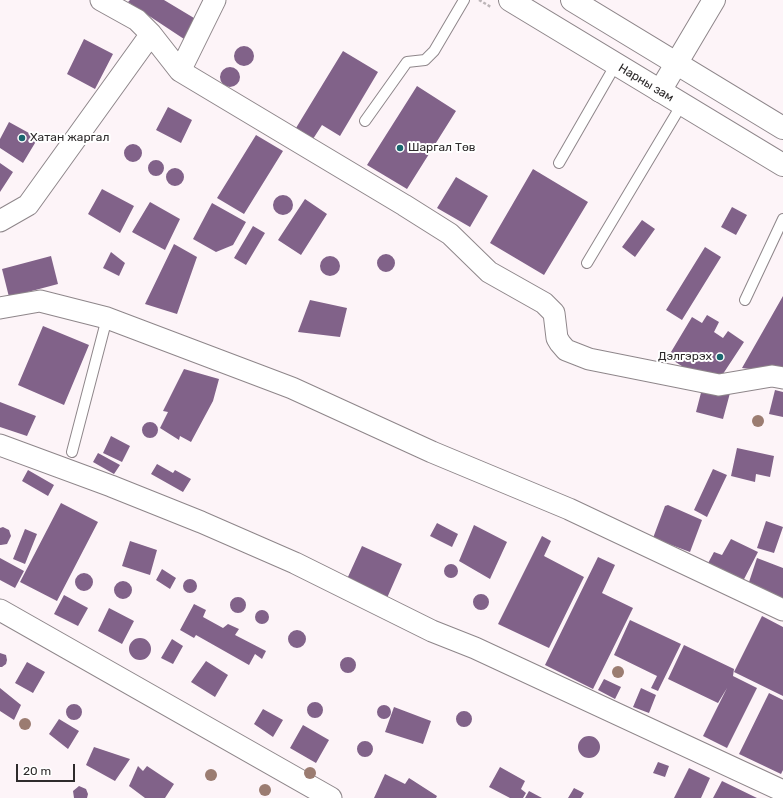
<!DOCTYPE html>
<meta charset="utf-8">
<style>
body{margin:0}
#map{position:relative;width:783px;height:798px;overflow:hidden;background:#fdf4f8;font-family:Rubik,sans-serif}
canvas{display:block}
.scale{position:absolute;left:16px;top:764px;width:59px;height:18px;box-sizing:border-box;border:2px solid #2e2b2c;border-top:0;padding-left:5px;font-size:12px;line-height:14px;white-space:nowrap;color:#2e2b2c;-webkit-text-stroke:3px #fff;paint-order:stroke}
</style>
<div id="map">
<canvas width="783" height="798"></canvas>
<div class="scale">20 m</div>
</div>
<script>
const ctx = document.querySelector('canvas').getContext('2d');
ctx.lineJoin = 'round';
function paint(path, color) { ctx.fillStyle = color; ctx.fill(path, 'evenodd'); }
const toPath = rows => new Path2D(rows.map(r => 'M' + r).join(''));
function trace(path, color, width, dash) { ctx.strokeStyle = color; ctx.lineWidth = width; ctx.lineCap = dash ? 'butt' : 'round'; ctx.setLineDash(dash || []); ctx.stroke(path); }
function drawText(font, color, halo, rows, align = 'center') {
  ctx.font = font + ' Rubik,sans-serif'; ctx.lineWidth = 4; ctx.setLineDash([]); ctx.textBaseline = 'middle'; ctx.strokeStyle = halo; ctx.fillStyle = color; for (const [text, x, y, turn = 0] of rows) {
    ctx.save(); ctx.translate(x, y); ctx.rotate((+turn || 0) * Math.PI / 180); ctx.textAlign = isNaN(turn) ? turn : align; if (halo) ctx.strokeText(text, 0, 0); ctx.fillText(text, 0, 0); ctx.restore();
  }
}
paint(toPath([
 [130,0,164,0,199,21,187,41,128,2],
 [84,39,113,54,95,89,67,74],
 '234 56a10 10 0 1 1 20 0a10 10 0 1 1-20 0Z',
 [343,51,378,72,340,136,322,125,313,139,296,128],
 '220 77a10 10 0 1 1 20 0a10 10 0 1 1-20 0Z',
 [417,86,456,111,407,189,367,165],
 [168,107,192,120,181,143,156,130],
 [9,122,38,138,23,163,0,148,0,139],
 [256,135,283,151,244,214,217,198],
 '124 153a9 9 0 1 1 18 0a9 9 0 1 1-18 0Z',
 '148 168a8 8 0 1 1 16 0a8 8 0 1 1-16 0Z',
 [0,163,13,172,0,192],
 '166 177a9 9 0 1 1 18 0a9 9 0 1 1-18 0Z',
 [533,169,588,202,544,275,490,243],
 [456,177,488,196,470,227,437,208],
 [102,189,134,206,120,233,88,214],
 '273 205a10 10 0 1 1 20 0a10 10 0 1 1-20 0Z',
 [305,199,327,214,301,255,278,240],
 [150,202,180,219,165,250,132,232],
 [212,203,246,222,233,245,216,252,193,239],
 [732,207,747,215,736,235,721,227],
 [642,220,655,229,635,257,622,247],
 [253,226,265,233,246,265,234,258],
 [174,244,197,257,177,314,145,304],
 [705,247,721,257,682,320,666,310],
 [111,252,125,263,119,276,103,268],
 '377 263a9 9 0 1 1 18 0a9 9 0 1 1-18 0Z',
 [51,256,58,284,9,297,2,269],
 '320 266a10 10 0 1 1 20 0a10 10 0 1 1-20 0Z',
 [783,296,783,373,742,368],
 [310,300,347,308,340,337,298,332],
 [707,315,719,322,714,332,723,338,728,331,744,342,719,380,703,380,668,357,692,317,702,323],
 [43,326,89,345,64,405,18,385],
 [184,369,219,379,213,401,191,442,180,436,179,440,160,428,168,412,163,411],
 [703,385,730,393,723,419,696,412],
 [775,390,783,392,783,417,769,414],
 [0,402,36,416,27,436,0,427],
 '142 430a8 8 0 1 1 16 0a8 8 0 1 1-16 0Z',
 [111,436,130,446,122,462,103,453],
 [737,448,774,456,770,477,756,474,755,482,731,476],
 [98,453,120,465,114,474,93,462],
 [157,464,173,473,175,470,191,479,183,492,151,474],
 [713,469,727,475,707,517,694,510],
 [28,470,54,485,48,496,22,481],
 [61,503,98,522,57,601,20,582],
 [668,505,702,520,690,552,653,538,665,506],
 [766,521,783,527,774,553,757,548],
 [437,523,458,534,452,547,430,536],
 [474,525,507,542,490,579,459,561],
 [3,527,9,530,11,536,7,544,1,545,0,545,0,528],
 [25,529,37,534,25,564,13,559],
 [542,536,551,541,544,556,584,577,549,648,498,624],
 [731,539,758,552,741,585,706,567,714,552,722,555],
 [130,541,157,550,150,575,122,566],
 [362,546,402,564,387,598,347,579],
 [598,557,615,565,602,593,633,608,593,689,545,665],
 [0,558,24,571,15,588,0,580],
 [757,558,783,568,783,598,748,585],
 '444 571a7 7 0 1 1 14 0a7 7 0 1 1-14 0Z',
 [162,569,176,578,170,589,156,580],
 '75 582a9 9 0 1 1 18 0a9 9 0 1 1-18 0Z',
 '183 586a7 7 0 1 1 14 0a7 7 0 1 1-14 0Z',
 '114 590a9 9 0 1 1 18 0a9 9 0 1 1-18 0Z',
 '473 602a8 8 0 1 1 16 0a8 8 0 1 1-16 0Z',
 [64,595,88,608,78,626,54,614],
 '230 605a8 8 0 1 1 16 0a8 8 0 1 1-16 0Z',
 [194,604,206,610,203,617,223,628,228,624,239,629,235,635,266,651,262,659,255,654,249,665,196,635,194,638,180,630],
 [109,608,134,621,122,644,98,631],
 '255 617a7 7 0 1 1 14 0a7 7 0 1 1-14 0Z',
 [762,616,783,627,783,696,734,672],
 [630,620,681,644,658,691,651,688,657,676,614,655],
 '288 639a9 9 0 1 1 18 0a9 9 0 1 1-18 0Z',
 '129 649a11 11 0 1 1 22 0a11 11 0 1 1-22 0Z',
 [172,639,183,646,173,664,161,658],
 [684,645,734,669,733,676,757,688,727,748,703,736,727,688,718,703,668,679],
 [0,653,6,655,7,660,6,664,2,667,0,667],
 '340 665a8 8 0 1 1 16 0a8 8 0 1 1-16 0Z',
 [206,661,228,675,215,697,191,682],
 [27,662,45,672,33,693,15,683],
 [604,679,621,687,615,699,598,690],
 [0,688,21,705,14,720,0,711],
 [641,688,656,695,649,713,633,707],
 [769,693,783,700,783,770,781,774,739,754],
 '307 710a8 8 0 1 1 16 0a8 8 0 1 1-16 0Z',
 '66 712a8 8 0 1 1 16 0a8 8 0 1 1-16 0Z',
 '377 712a7 7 0 1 1 14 0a7 7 0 1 1-14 0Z',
 [394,707,431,721,423,744,385,732],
 [263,709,283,720,273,737,254,724],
 '456 719a8 8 0 1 1 16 0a8 8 0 1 1-16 0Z',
 [59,719,79,731,68,749,49,734],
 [303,725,329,740,316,763,290,748],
 '578 747a11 11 0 1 1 22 0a11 11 0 1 1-22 0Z',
 '357 749a8 8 0 1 1 16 0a8 8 0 1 1-16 0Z',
 [94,747,130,759,115,781,86,765],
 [658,762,669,766,665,777,653,773],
 [138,766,143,771,147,766,174,784,165,798,145,798,129,786],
 [500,767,525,781,521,789,526,793,523,798,510,798,489,787],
 [689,768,710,778,701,798,674,798],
 [385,774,405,784,409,778,437,796,436,798,374,798],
 [722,781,757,798,713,798],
 [79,786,86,789,88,794,87,798,74,798,73,791],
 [574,788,584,793,581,798,568,798],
 [529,791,542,798,525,798]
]), '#816289');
const service = toPath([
 [365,121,407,62,425,60,434,51,464,0],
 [559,163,616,64],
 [587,263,682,104],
 [745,300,783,219],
 [72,452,107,318]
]);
const minor = toPath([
 [101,0,137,20,151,34,180,71,215,0],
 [180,71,404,205,450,234,489,272,544,303,554,313,557,338,560,343,566,350,589,359,719,385,772,376,783,378],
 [0,221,28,205,151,34],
 [0,308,40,301,107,318,292,388,432,452,569,509,783,610],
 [0,445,111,486,201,522,295,563,432,631,475,648,783,791],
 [0,610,331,798]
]);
const secondary = toPath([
 [660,91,714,0]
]);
const primary = toPath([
 [510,0,783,165],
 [572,0,783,128]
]);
trace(service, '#8e868a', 12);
trace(minor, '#8e868a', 23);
trace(secondary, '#8e868a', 24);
trace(primary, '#8e868a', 24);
trace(toPath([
 [479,0,491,7]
]), '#bcb5b8', 2.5, [3, 2]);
trace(service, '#fff', 10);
trace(minor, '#fff', 21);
trace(secondary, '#fff', 22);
trace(primary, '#fff', 22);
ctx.fillStyle = '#9b7c71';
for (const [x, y] of [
 [758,421],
 [618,672],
 [25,724],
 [310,773],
 [211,775],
 [265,790]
]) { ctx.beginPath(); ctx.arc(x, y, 6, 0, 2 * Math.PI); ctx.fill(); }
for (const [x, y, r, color] of [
 [22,138,4,"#1a676f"],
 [400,148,4,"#1a676f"],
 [720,357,4,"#1a676f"]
]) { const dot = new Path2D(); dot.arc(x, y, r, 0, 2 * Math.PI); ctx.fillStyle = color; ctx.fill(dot); trace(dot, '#fff', 1.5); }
drawText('12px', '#2e2b2c', '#fff', [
 ["Нарны зам",646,83,31]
]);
drawText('12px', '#2e2b2c', '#fff', [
 ["Хатан жаргал",30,138],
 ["Шаргал Төв",408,148],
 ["Дэлгэрэх",712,357,"right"]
], 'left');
</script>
